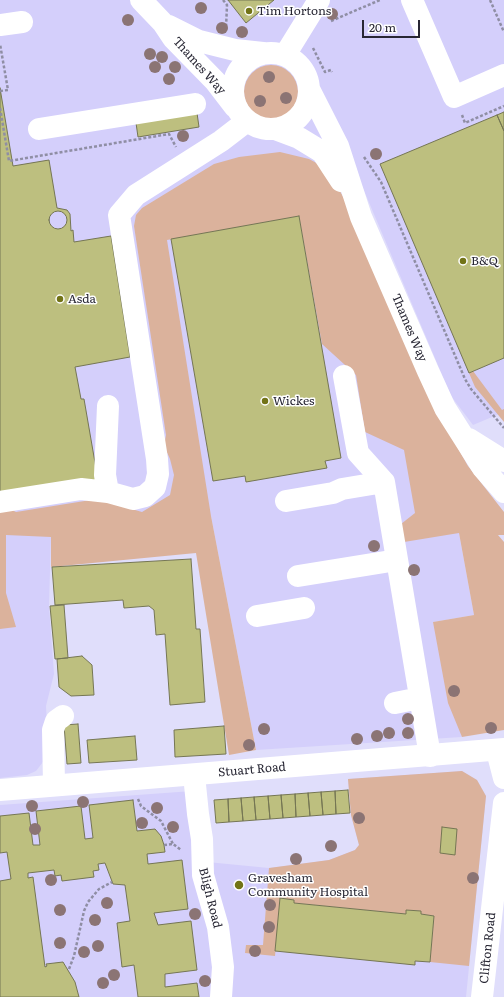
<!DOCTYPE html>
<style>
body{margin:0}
#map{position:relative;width:504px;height:997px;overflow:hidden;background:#e0defb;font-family:Literata,serif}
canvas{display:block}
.scale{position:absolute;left:362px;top:20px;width:58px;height:18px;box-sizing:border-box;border:2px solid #282734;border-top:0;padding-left:5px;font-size:12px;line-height:14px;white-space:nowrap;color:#282734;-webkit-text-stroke:3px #fff;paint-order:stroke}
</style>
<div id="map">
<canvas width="504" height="997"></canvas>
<div class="scale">20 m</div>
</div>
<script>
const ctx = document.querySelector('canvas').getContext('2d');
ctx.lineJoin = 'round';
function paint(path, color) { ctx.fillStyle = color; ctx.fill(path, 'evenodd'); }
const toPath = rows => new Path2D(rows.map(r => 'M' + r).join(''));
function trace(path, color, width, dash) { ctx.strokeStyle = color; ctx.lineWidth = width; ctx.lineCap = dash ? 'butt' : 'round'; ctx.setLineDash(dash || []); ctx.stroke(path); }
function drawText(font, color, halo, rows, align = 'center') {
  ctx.font = font + ' Literata,serif'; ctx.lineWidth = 3; ctx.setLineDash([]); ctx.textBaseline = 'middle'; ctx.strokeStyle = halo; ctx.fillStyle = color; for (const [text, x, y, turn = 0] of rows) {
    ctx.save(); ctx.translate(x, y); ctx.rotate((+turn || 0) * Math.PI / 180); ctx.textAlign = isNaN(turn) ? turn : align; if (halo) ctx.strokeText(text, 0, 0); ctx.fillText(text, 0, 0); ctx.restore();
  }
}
paint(toPath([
 [0,0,504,0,504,412,473,425,451,396,354,167,318,182,459,533,474,615,434,622,462,737,256,750,211,516,51,537,49,606,54,674,46,706,48,747,46,758,36,771,27,775,0,778],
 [462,771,477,780,486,796,466,997,0,997,0,805,206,790,207,862,269,868,329,860,355,850,359,845,351,815,348,779]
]), '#d4cffb');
paint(toPath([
 '244 92a27 27 0 1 1 54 0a27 27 0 1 1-54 0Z',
 [280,152,309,159,322,166,336,184,356,220,446,427,468,466,504,512,504,535,498,535,504,542,504,730,462,737,448,703,433,622,474,615,459,533,404,542,401,524,415,513,404,450,365,432,356,375,322,344,299,216,167,240,211,516,256,750,229,755,196,553,51,567,51,537,6,535,6,593,16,627,0,629,0,509,8,508,16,512,97,499,142,512,170,495,174,475,170,459,164,446,166,435,134,226,136,215,142,208,214,164,239,157],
 [473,371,502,410,504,409,504,422,475,387,469,373],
 [462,771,477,780,486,796,469,966,430,962,434,916,421,914,421,911,407,910,406,914,294,903,294,900,280,898,275,956,245,953,246,945,263,945,269,868,329,860,355,850,359,845,351,815,348,779]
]), '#dbb29c');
const building = toPath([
 [228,0,274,0,246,23,228,0],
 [0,88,13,166,49,160,57,208,67,210,70,214,71,231,73,230,74,242,111,236,130,357,75,367,81,399,84,399,98,480,0,496,0,88],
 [504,112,504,131,497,115,504,112],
 [197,113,199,127,138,137,136,123,197,113],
 [497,115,504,131,504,358,469,373,380,164,497,115],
 '49 220a9 9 0 1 1 18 0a9 9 0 1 1-18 0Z',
 [299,216,341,458,325,461,327,468,246,482,245,476,213,481,171,239,299,216],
 [191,559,196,629,200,629,205,702,170,705,165,634,156,635,154,610,149,606,124,608,123,600,55,605,52,567,191,559],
 [64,605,68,658,55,659,50,606,64,605],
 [82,656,92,665,94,695,71,696,59,687,57,659,82,656],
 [78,724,81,763,67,764,64,725,78,724],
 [224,726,226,754,175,757,174,730,224,726],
 [135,736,137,760,89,763,87,740,135,736],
 [348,790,350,813,336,814,335,791,348,790],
 [335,791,336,814,323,815,321,792,335,791],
 [321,792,323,815,310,816,308,793,321,792],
 [308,793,310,816,296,817,295,794,308,793],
 [295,794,296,817,283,818,281,795,295,794],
 [281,795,283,818,270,819,268,796,281,795],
 [268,796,270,819,256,820,254,797,268,796],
 [254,797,256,820,243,821,241,798,254,797],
 [241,798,243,821,229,822,228,799,241,798],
 [228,799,229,822,216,823,214,800,228,799],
 [133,800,137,831,155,829,161,836,164,845,165,852,147,854,148,864,182,860,188,909,154,913,158,925,191,921,197,970,165,974,165,987,197,983,199,997,138,997,134,965,122,967,117,923,130,921,125,885,113,884,105,863,98,864,99,870,93,871,94,877,62,881,61,875,55,876,54,870,28,873,28,878,33,877,45,967,47,966,46,964,63,962,75,982,79,997,0,997,0,881,11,879,7,852,0,853,0,816,29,813,33,845,40,845,36,811,81,806,85,839,93,838,89,805,133,800],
 [442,827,457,829,455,855,440,853,442,827],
 [280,898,294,900,294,903,406,914,406,910,421,911,421,914,434,916,430,962,415,961,415,965,275,951,280,898]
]);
paint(building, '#bdbf7f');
trace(building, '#757654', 1);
trace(toPath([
 [223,0,227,5,226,28],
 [490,0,504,32],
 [331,21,380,0],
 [313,48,325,72,331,70,332,72],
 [0,91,8,90,0,44],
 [0,108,9,161,169,134,176,147],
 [462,115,465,123,504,106],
 [364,157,381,182,465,379,471,389,504,428],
 [138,799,141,806,161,821,173,844],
 [164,845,173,844,181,850],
 [69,969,74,956,84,911,88,902,99,889,112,882]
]), '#8f8ea4', 2.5, [3, 2]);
trace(toPath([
 [141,0,163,23,173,38,215,81,235,107],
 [412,0,454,97,504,75],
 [0,25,22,22],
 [169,26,199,41,235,50,263,53],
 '233 91a38 38 0 1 1 76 0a38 38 0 1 1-76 0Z',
 [285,55,319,0],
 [309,89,338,146,361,217,428,371,445,408,483,468,504,492],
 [39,129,195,104],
 [275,129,299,138,322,152,341,181],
 [344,376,358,453,384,482,430,756],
 [108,406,105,475,108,492],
 [469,439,504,461],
 [286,501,333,493,342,489,384,482],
 [0,502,81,489,108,492,133,499,145,496,155,487,158,474,157,459,119,215,136,195,221,141,247,121],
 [298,576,397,560],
 [257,616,304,608],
 [395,703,420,698],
 [497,751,504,778],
 [194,775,198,814,202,839,203,875,218,927,223,967,221,997],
 [54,784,53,730,56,721,63,716],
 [482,997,504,803]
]), '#fff', 22);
trace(toPath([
 [0,790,504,749]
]), '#fff', 22);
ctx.fillStyle = '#8b7474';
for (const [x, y] of [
 [201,8],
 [332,14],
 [128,20],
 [222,28],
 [242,32],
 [150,54],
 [162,57],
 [155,67],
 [175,67],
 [269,77],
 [169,79],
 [286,98],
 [260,101],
 [183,136],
 [376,154],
 [374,546],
 [414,570],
 [454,691],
 [408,719],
 [491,728],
 [264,729],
 [389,733],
 [408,733],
 [377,736],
 [357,739],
 [249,745],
 [83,802],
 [32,806],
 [157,808],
 [359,818],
 [142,823],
 [173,827],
 [35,829],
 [331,846],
 [296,859],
 [473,878],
 [51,880],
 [107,903],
 [270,905],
 [60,910],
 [195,914],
 [95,920],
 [269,927],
 [60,943],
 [98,946],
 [255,951],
 [84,952],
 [114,975],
 [205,981],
 [103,983]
]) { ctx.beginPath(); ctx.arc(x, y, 6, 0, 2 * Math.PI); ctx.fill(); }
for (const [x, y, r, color] of [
 [249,11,4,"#727317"],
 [463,261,4,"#727317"],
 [60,299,4,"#727317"],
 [265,401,4,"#727317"],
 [239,885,5,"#727317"]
]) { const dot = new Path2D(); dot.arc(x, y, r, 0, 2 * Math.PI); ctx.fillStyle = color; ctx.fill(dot); trace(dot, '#fff', 1.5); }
drawText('12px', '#282734', '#fff', [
 ["Tim Hortons",257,11],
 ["B&Q",471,261],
 ["Asda",68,299],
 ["Wickes",273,401],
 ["Gravesham",248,878],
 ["Community Hospital",248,892]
], 'left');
drawText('12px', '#282734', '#fff', [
 ["Thames Way",199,66,48],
 ["Thames Way",409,328,67],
 ["Stuart Road",252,770,-5],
 ["Bligh Road",210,898,76],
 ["Clifton Road",488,948,-84]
]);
</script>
